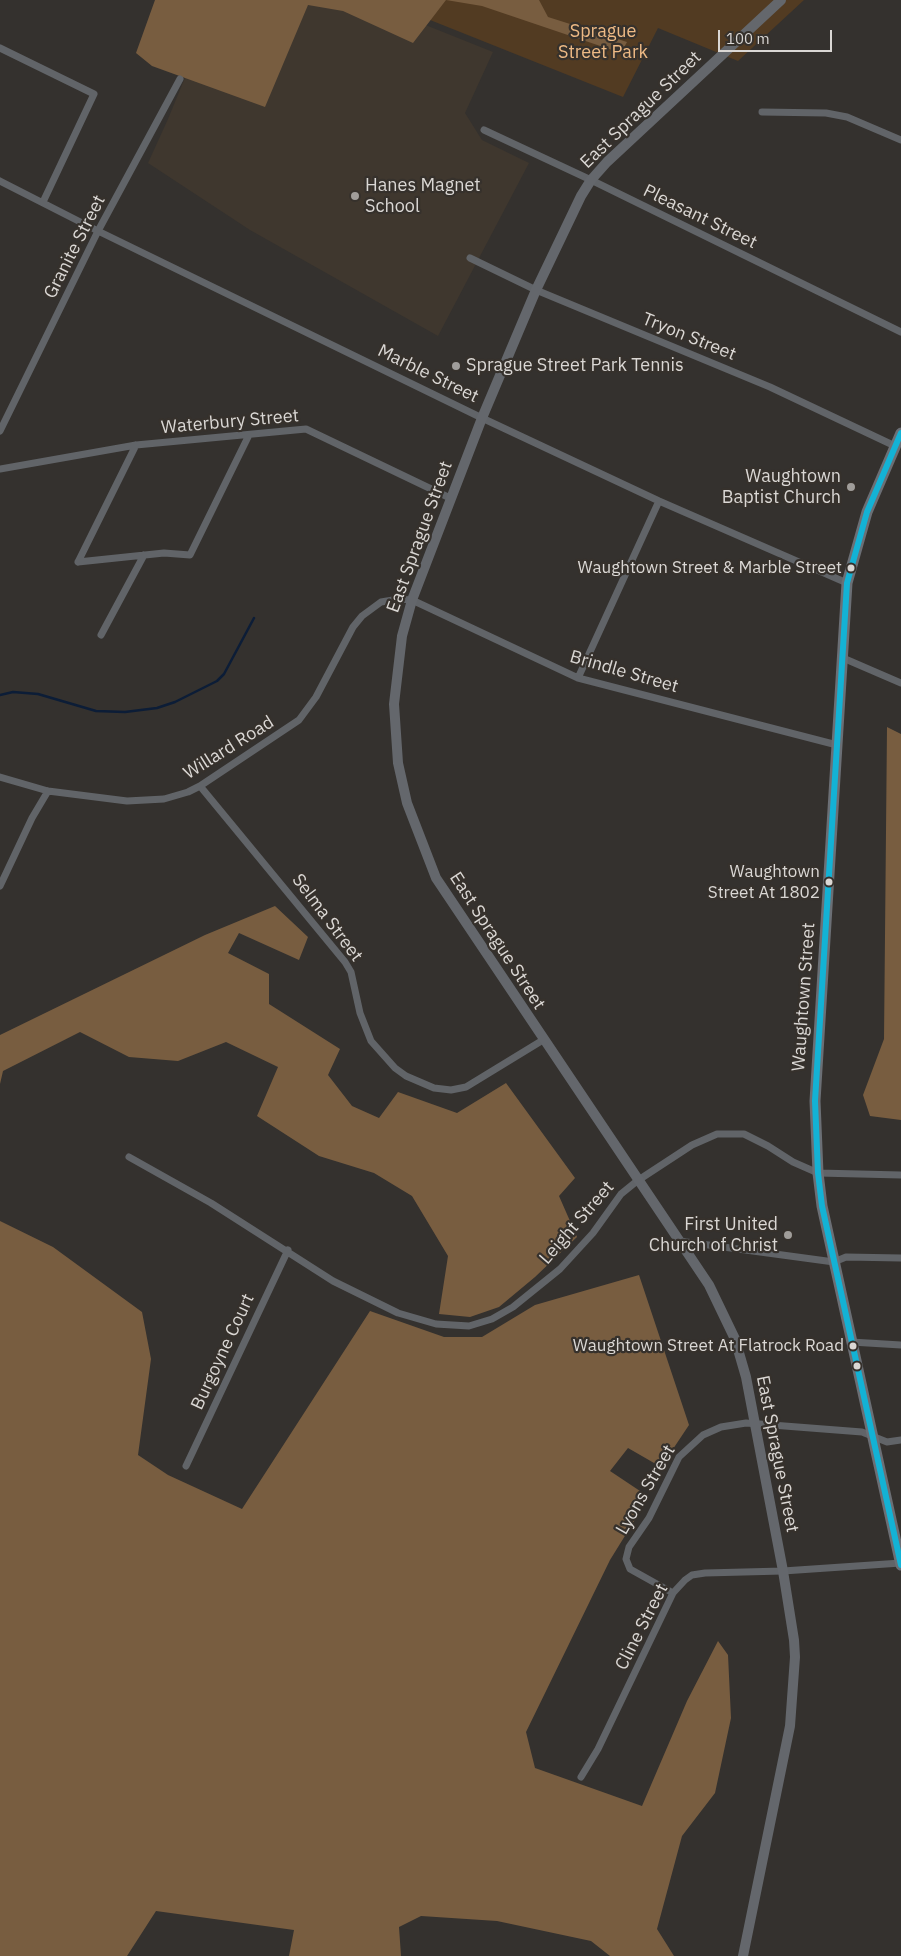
<!DOCTYPE html>
<style>
body{margin:0}
#map{position:relative;width:901px;height:1956px;overflow:hidden;background:#34312e;font-family:"IBM Plex Sans",sans-serif}
canvas{display:block}
.scale{position:absolute;left:718px;top:30px;width:114px;height:22px;box-sizing:border-box;border:2px solid #dad7d4;border-top:0;padding-left:6px;font-size:15px;line-height:18px;white-space:nowrap;color:#dad7d4;-webkit-text-stroke:4px #36312c;paint-order:stroke}
</style>
<div id="map">
<canvas width="901" height="1956"></canvas>
<div class="scale">100 m</div>
</div>
<script>
const ctx = document.querySelector('canvas').getContext('2d');
ctx.lineJoin = 'round';
function paint(path, color) { ctx.fillStyle = color; ctx.fill(path, 'evenodd'); }
const toPath = rows => new Path2D(rows.map(r => 'M' + r).join(''));
function trace(path, color, width, dash) { ctx.strokeStyle = color; ctx.lineWidth = width; ctx.lineCap = dash ? 'butt' : 'round'; ctx.setLineDash(dash || []); ctx.stroke(path); }
function drawText(font, color, halo, rows, align = 'center') {
  ctx.font = font + ' "IBM Plex Sans",sans-serif'; ctx.lineWidth = 4.5; ctx.setLineDash([]); ctx.textBaseline = 'middle'; ctx.strokeStyle = halo; ctx.fillStyle = color; for (const [text, x, y, turn = 0] of rows) {
    ctx.save(); ctx.translate(x, y); ctx.rotate((+turn || 0) * Math.PI / 180); ctx.textAlign = isNaN(turn) ? turn : align; if (halo) ctx.strokeText(text, 0, 0); ctx.fillText(text, 0, 0); ctx.restore();
  }
}
paint(toPath([
 [217,0,363,0,493,52,465,113,482,140,529,163,438,336,250,230,148,163,168,119]
]), '#3f372e');
paint(toPath([
 [380,0,804,0,738,61,658,28,623,97]
]), '#523b22');
paint(toPath([
 [155,0,539,0,548,17,627,42,621,53,482,6,446,0,413,43,343,11,308,5,265,107,152,66,136,53],
 [887,727,901,734,901,1120,870,1116,863,1095,884,1039],
 [275,906,308,937,299,960,239,933,228,953,269,974,269,1004,340,1049,328,1075,352,1106,379,1118,398,1092,457,1113,506,1083,575,1178,559,1196,577,1237,535,1277,499,1307,470,1317,439,1314,448,1256,412,1196,374,1173,319,1156,257,1116,278,1067,226,1042,178,1061,129,1057,80,1032,3,1071,0,1084,0,1035,205,935],
 [0,1221,53,1247,142,1312,151,1359,138,1455,168,1475,242,1509,370,1311,444,1337,482,1337,535,1305,639,1275,689,1425,661,1467,628,1448,610,1471,649,1497,610,1560,526,1732,535,1768,642,1806,687,1701,718,1641,728,1655,731,1718,715,1793,682,1836,657,1929,674,1956,610,1956,591,1941,497,1921,421,1916,399,1927,401,1956,289,1956,294,1930,156,1911,127,1956,0,1956]
]), '#785d40');
trace(toPath([
 [0,695,13,692,38,694,96,711,125,712,157,708,175,702,217,681,224,674,254,618]
]), '#0c1d37', 2.5);
trace(toPath([
 [0,48,94,94,43,202],
 [762,112,826,113,847,117,901,140],
 [484,130,591,180,901,332],
 [0,181,98,231,482,418,659,501,847,583],
 [470,258,536,290,770,387,895,446],
 [0,431,98,231,180,79],
 [0,469,136,445,306,429,450,498],
 [78,562,164,553,190,555,249,435],
 [78,562,136,445],
 [101,635,144,555],
 [843,658,901,683],
 [578,678,659,501],
 [0,777,48,791,127,801,164,799,188,792,200,786,299,720,316,697,353,627,362,616,381,602,399,599,412,600,578,678,837,745],
 [200,786,345,962,351,972,360,1013,371,1041,395,1068,406,1076,434,1088,451,1090,466,1087,543,1040],
 [0,886,32,818,48,791],
 [129,1157,211,1203,333,1281,398,1313,436,1324,469,1326,492,1319,513,1307,560,1269,593,1233,621,1194,637,1181,692,1145,717,1134,744,1134,768,1146,793,1162,818,1173,901,1175],
 [679,1241,834,1262,846,1257,901,1258],
 [851,1342,901,1345],
 [186,1466,288,1250],
 [673,1593,630,1569,626,1559,629,1547,649,1518,679,1457,703,1435,721,1427,746,1423,862,1432,887,1442,901,1440],
 [581,1777,598,1749,673,1593,685,1580,692,1575,705,1573,783,1571,901,1563]
]), '#616468', 7);
trace(toPath([
 [743,1956,790,1726,795,1657,794,1640,783,1571,746,1377,735,1339,709,1285,436,878,407,803,398,763,394,704,402,636,412,600,482,418,536,290,581,196,591,180,607,162,781,0]
]), '#64676c', 10);
trace(toPath([
 [901,433,867,512,847,583,815,1101,818,1173,822,1206,901,1565]
]), '#6b6f75', 11);
trace(toPath([
 [901,433,867,512,847,583,815,1101,818,1173,822,1206,901,1565]
]), '#13b2d5', 6);
for (const [x, y, r, color] of [
 [355,196,5,"#a09d9a"],
 [456,366,5,"#a09d9a"],
 [851,487,5,"#a09d9a"],
 [851,568,4.5,"#dad7d4"],
 [829,882,4.5,"#dad7d4"],
 [788,1235,5,"#a09d9a"],
 [853,1346,4.5,"#dad7d4"],
 [857,1366,4.5,"#dad7d4"]
]) { const dot = new Path2D(); dot.arc(x, y, r, 0, 2 * Math.PI); ctx.fillStyle = color; ctx.fill(dot); trace(dot, '#36312c', 2); }
drawText('17px', '#dad7d4', '#36312c', [
 ["Waughtown Street & Marble Street",842,568],
 ["Waughtown",820,872],
 ["Street At 1802",820,893],
 ["Waughtown Street At Flatrock Road",844,1346]
], 'right');
drawText('18px', '#eeba85', '#36312c', [
 ["Sprague",603,32],
 ["Street Park",603,53]
]);
drawText('18px', '#dad7d4', '#36312c', [
 ["East Sprague Street",641,110,-44],
 ["Pleasant Street",700,217,26],
 ["Granite Street",75,247,-63],
 ["Tryon Street",689,337,22],
 ["Marble Street",428,374,26],
 ["Waterbury Street",230,422,-5],
 ["East Sprague Street",420,537,-70],
 ["Brindle Street",624,672,16],
 ["Willard Road",229,748,-32],
 ["Selma Street",327,918,53],
 ["East Sprague Street",497,941,57],
 ["Waughtown Street",804,997,-86],
 ["Leight Street",577,1223,-49],
 ["Burgoyne Court",223,1352,-65],
 ["East Sprague Street",777,1454,79],
 ["Lyons Street",646,1490,-60],
 ["Cline Street",642,1627,-63]
]);
drawText('18px', '#dad7d4', '#36312c', [
 ["Hanes Magnet",365,186],
 ["School",365,207],
 ["Sprague Street Park Tennis",466,366],
 ["Waughtown",841,477,"right"],
 ["Baptist Church",841,498,"right"],
 ["First United",778,1225,"right"],
 ["Church of Christ",778,1246,"right"]
], 'left');
</script>
